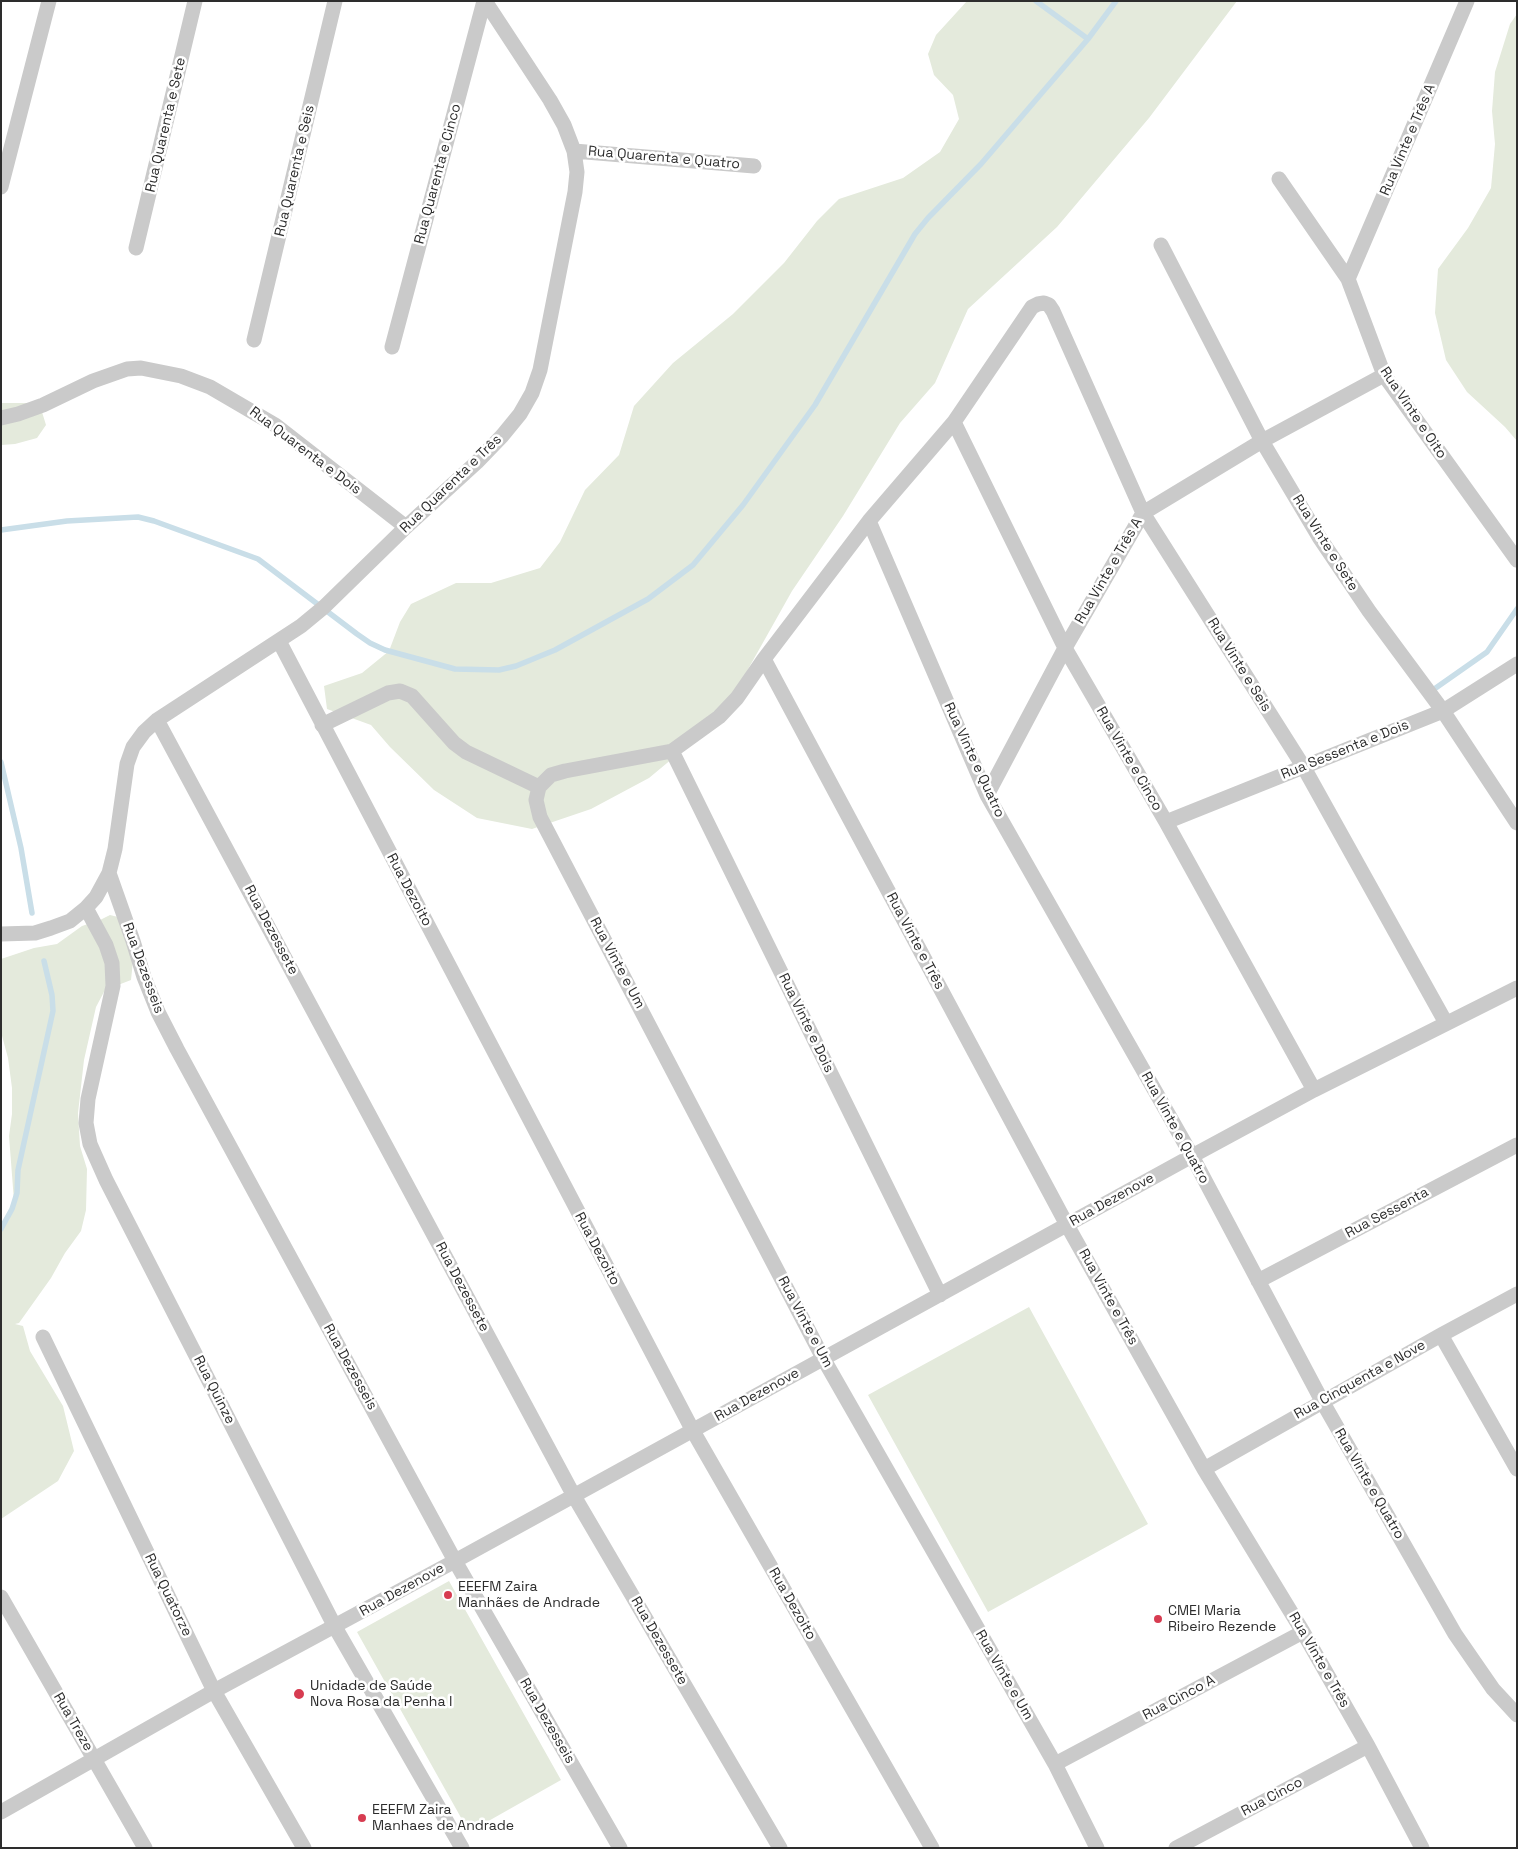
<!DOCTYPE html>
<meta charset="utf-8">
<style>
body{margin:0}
#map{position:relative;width:1518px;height:1849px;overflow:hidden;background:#fff;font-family:"Space Grotesk",sans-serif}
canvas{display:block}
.frame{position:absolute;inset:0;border:2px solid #2d2d2d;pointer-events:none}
</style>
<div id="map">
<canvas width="1518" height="1849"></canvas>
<div class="frame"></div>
</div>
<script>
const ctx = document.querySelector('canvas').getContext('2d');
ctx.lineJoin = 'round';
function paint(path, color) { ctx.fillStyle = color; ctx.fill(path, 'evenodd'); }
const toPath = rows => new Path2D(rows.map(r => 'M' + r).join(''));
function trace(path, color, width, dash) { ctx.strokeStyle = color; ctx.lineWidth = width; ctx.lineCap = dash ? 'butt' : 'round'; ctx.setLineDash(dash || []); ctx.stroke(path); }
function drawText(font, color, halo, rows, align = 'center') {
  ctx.font = font + ' "Space Grotesk",sans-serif'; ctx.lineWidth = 5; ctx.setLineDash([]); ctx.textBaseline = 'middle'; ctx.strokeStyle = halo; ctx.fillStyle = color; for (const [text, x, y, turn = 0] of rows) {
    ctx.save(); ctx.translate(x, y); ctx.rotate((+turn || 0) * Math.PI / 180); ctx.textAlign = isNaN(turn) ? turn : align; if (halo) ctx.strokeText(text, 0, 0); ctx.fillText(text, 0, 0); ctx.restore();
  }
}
paint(toPath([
 [967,1,1237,1,1149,118,1057,227,968,309,935,383,900,423,843,516,792,591,720,719,649,778,591,809,532,829,477,818,434,790,390,747,371,725,327,709,324,686,362,673,389,651,400,622,411,604,456,583,491,583,540,568,560,542,585,490,619,455,634,406,673,363,733,314,784,263,817,221,839,199,903,178,940,152,959,119,953,95,934,75,928,54,936,35],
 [1517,14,1517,441,1505,427,1467,392,1446,360,1435,313,1438,269,1468,228,1491,188,1495,144,1492,111,1495,72,1510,24],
 [1,403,30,403,42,412,46,425,37,438,15,444,1,445],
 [110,915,122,918,133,961,131,980,105,990,96,1007,84,1060,78,1113,80,1146,87,1169,86,1210,81,1231,65,1253,51,1278,19,1323,15,1324,23,1326,30,1351,63,1406,74,1451,58,1481,1,1519,1,1229,9,1220,14,1201,9,1136,12,1114,12,1088,8,1058,1,1032,1,959,34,948,57,944,82,926,100,920],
 [1029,1307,1148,1524,988,1612,868,1395],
 [449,1581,561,1780,469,1832,357,1632]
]), '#e4eadc');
trace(toPath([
 [1036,1,1088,39],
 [1,530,67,521,138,517,154,521,258,559,357,634,370,643,385,650,455,669,499,670,516,666,555,650,648,599,693,565,743,505,815,405,915,234,928,218,981,164,1088,39,1116,1],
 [1430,692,1487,652,1517,609],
 [1,762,21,848,32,913],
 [1,1229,12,1209,17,1193,18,1170,53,1011,52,995,44,961]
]), '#c9dee8', 5.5);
trace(toPath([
 [574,151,754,166],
 [1279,179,1348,279,1384,375,1517,560],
 [1,187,49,1],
 [1161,245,1262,441,1319,537,1369,611,1443,711,1517,823],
 [136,248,195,1],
 [1348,279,1467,1],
 [254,340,335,1],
 [392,347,484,1],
 [1,418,18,414,43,405,93,381,127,369,141,368,181,376,210,387,275,425,406,527],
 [954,422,1065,648,1166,822,1314,1090],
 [869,521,987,795,1192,1156,1322,1401,1455,1634,1493,1689,1517,1715],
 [279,641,693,1431,932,1848],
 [764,659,1067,1225,1204,1469,1303,1632,1368,1746,1422,1848],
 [157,720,574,1496,780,1848],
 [322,725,388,693,400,691,412,696,454,743,466,752,539,787],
 [672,751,940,1295],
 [539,787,551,775,565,771,672,751,719,717,737,698,764,659,869,521,954,422,1032,307,1038,304,1044,303,1049,305,1053,311,1143,513,1303,766,1446,1023],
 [539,787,536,800,540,817,823,1358,1055,1764,1097,1848],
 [987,795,1065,648,1143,513,1262,441,1384,375],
 [1166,822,1443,711,1517,664],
 [109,873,133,941,144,977,158,1012,177,1049,455,1561,620,1848],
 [86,908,106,945,112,963,113,986,88,1099,86,1123,90,1144,106,1180,335,1627,462,1848],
 [1,934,35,933,51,928,70,921,86,908,96,897,109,873,115,849,127,764,133,747,144,732,157,720,301,626,324,607,406,527,477,462,502,436,520,414,532,393,540,370,575,192,577,172,574,151,564,125,550,100,485,1],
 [1258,1281,1517,1145],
 [1441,1335,1517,1469],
 [43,1337,214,1691,304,1848],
 [1204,1469,1441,1335,1517,1294],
 [1,1597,145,1848],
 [1055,1764,1303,1632],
 [1,1812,214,1691,455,1561,1192,1156,1314,1090,1517,988],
 [1176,1848,1368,1746]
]), '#cacaca', 15);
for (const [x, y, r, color] of [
 [448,1595,5,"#d73c51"],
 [1158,1619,5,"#d73c51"],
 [299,1694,6,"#d73c51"],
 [362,1818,5,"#d73c51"]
]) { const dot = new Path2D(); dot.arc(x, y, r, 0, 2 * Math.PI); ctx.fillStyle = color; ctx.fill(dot); trace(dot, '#fff', 2); }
drawText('14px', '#2d2d2d', '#fff', [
 ["Rua Quarenta e Sete",166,125,-77],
 ["Rua Vinte e Três A",1408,140,-67],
 ["Rua Quarenta e Quatro",664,158,5],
 ["Rua Quarenta e Seis",295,171,-77],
 ["Rua Quarenta e Cinco",438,174,-75],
 ["Rua Vinte e Oito",1413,413,56],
 ["Rua Quarenta e Dois",305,451,37],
 ["Rua Quarenta e Três",451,484,-44],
 ["Rua Vinte e Sete",1325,543,58],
 ["Rua Vinte e Três A",1109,571,-60],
 ["Rua Vinte e Seis",1239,665,58],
 ["Rua Sessenta e Dois",1345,750,-22],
 ["Rua Vinte e Cinco",1129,759,60],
 ["Rua Vinte e Quatro",974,760,65],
 ["Rua Dezoito",409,890,62],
 ["Rua Dezessete",271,930,62],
 ["Rua Vinte e Três",915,941,62],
 ["Rua Vinte e Um",617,963,62],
 ["Rua Dezesseis",143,968,70],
 ["Rua Vinte e Dois",806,1023,64],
 ["Rua Vinte e Quatro",1175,1128,61],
 ["Rua Dezenove",1112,1200,-29],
 ["Rua Sessenta",1387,1213,-28],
 ["Rua Dezoito",597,1249,62],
 ["Rua Dezessete",462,1287,62],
 ["Rua Vinte e Três",1108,1297,61],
 ["Rua Vinte e Um",805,1322,62],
 ["Rua Dezesseis",350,1367,61],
 ["Rua Cinquenta e Nove",1360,1380,-29],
 ["Rua Quinze",214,1390,63],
 ["Rua Dezenove",757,1395,-29],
 ["Rua Vinte e Quatro",1369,1484,60],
 ["Rua Dezenove",402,1590,-29],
 ["Rua Quatorze",168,1595,64],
 ["Rua Dezoito",792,1604,60],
 ["Rua Dezessete",659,1641,60],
 ["Rua Vinte e Três",1319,1660,60],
 ["Rua Vinte e Um",1004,1675,60],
 ["Rua Cinco A",1179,1698,-28],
 ["Rua Dezesseis",547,1721,60],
 ["Rua Treze",73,1722,60],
 ["Rua Cinco",1272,1797,-28]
]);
drawText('14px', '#2d2d2d', '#fff', [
 ["EEEFM Zaira",458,1587],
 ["Manhães de Andrade",458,1603],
 ["CMEI Maria",1168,1611],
 ["Ribeiro Rezende",1168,1627],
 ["Unidade de Saúde",310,1686],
 ["Nova Rosa da Penha I",310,1702],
 ["EEEFM Zaira",372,1810],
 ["Manhaes de Andrade",372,1826]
], 'left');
</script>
